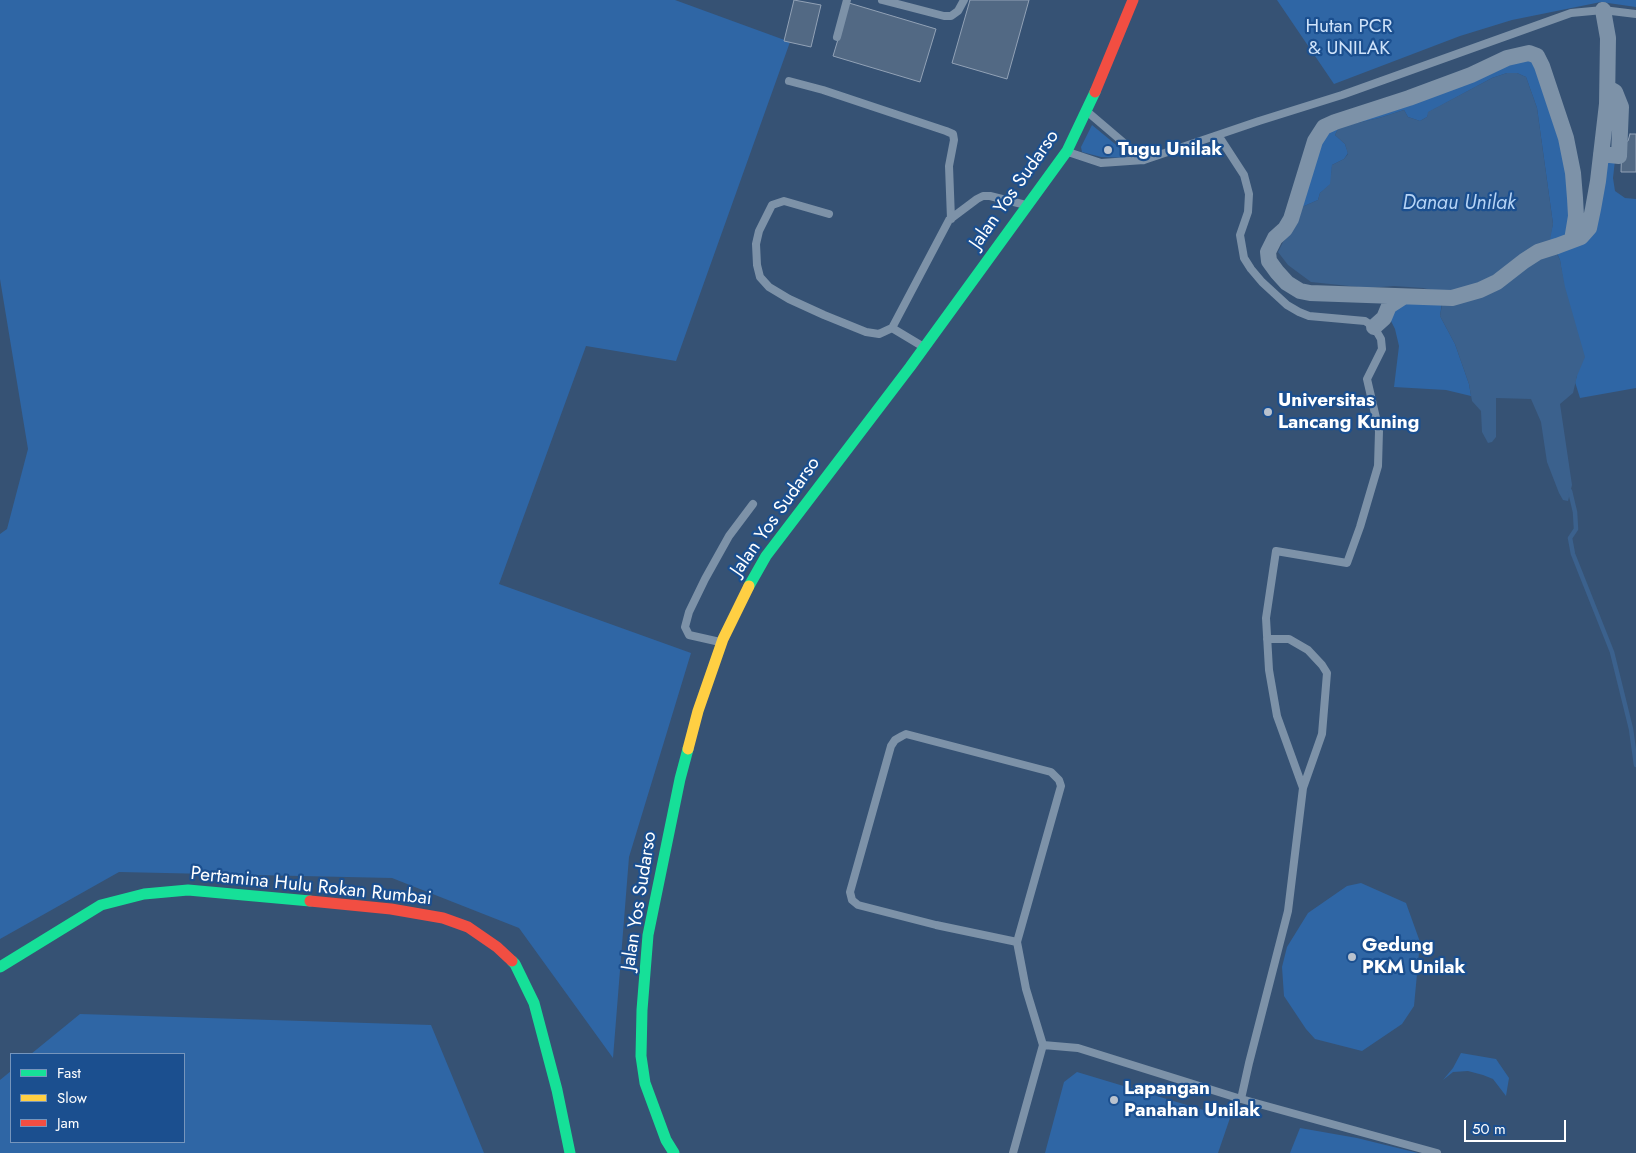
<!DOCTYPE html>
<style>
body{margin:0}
#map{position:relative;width:1636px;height:1153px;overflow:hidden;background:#365274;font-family:Jost,sans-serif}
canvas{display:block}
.legend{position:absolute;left:10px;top:1053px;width:175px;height:90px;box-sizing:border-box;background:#1b4f8f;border:1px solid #7695bc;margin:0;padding:6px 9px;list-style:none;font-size:15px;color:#fff}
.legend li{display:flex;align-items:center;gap:10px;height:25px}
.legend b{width:25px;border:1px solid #7695bc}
.scale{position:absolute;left:1464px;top:1120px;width:102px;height:22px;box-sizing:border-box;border:2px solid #fff;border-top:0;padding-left:6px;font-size:15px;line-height:18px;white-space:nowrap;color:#fff;-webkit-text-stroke:4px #1b4f8f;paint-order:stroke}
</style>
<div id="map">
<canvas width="1636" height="1153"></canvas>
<ul class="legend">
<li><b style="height:6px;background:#16e098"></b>Fast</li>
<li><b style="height:6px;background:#ffcf43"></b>Slow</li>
<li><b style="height:6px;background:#f24e42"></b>Jam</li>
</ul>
<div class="scale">50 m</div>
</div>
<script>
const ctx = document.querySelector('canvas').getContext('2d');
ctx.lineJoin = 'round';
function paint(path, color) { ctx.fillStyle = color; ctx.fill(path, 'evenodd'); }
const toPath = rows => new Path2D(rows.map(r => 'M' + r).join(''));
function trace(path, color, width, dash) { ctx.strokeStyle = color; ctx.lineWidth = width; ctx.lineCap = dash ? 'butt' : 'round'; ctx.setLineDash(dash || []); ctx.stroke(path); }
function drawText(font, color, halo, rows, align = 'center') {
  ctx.font = font + ' Jost,sans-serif'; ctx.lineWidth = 4.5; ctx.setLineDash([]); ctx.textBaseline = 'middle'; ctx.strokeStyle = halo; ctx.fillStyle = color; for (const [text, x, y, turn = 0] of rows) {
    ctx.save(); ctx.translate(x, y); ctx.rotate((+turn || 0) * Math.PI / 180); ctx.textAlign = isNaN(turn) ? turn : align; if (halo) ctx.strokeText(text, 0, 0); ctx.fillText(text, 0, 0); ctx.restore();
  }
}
paint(toPath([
 [0,0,675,0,790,42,676,361,586,346,499,584,691,653,629,857,613,1058,519,928,392,878,119,872,0,939,0,534,7,529,28,449,0,279],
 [1277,0,1636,0,1636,7,1601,2,1512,20,1460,36,1334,84],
 [1529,56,1536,58,1544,77,1555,112,1566,154,1573,199,1570,225,1563,241,1551,243,1549,240,1553,224,1537,108,1526,77,1517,73,1507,73,1492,78,1429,112,1427,117,1420,121,1408,117,1404,110,1379,118,1339,127,1335,135,1345,144,1348,153,1344,159,1332,165,1331,184,1320,193,1318,200,1302,207,1299,206,1318,149,1319,137,1332,126,1368,112,1423,96,1511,62,1519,57],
 [1092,125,1126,153,1128,158,1101,157,1082,152,1081,147],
 [1605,159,1615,160,1613,178,1615,191,1625,198,1636,199,1636,388,1580,398,1575,382,1577,376,1560,260,1556,251,1590,233],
 [1442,302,1440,316,1455,344,1469,384,1471,396,1446,390,1394,387,1399,346,1395,329,1389,317,1395,303],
 [1361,883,1406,903,1420,942,1414,1006,1402,1024,1362,1051,1315,1039,1306,1029,1284,996,1282,967,1287,947,1308,913,1347,886],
 [80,1014,431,1025,484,1153,0,1153,0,1080,11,1071,11,1142,184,1142,184,1054,31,1054],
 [1461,1053,1496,1059,1509,1078,1506,1096,1493,1079,1483,1075,1468,1071,1453,1072,1443,1080,1453,1068],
 [1077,1072,1230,1118,1218,1153,1045,1153,1064,1082],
 [1300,1128,1357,1138,1418,1153,1290,1153]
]), '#2f66a5');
paint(toPath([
 [1507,73,1517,73,1526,77,1537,108,1553,224,1550,240,1560,260,1565,287,1585,357,1577,376,1573,393,1560,404,1572,485,1568,501,1563,500,1559,493,1547,462,1541,422,1531,399,1496,398,1496,437,1492,442,1488,443,1482,432,1481,411,1472,401,1469,384,1455,344,1440,316,1442,305,1436,291,1423,288,1394,286,1368,288,1311,282,1288,265,1278,252,1283,242,1292,230,1302,207,1318,200,1320,193,1330,184,1332,165,1344,159,1348,154,1345,144,1335,135,1339,127,1379,118,1404,110,1408,117,1420,121,1427,117,1428,112,1492,78]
]), '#3b618d');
trace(toPath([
 [1570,491,1575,512,1576,529,1570,538,1573,554,1612,652,1631,729,1636,765]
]), '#3b618d', 4.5);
const building = toPath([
 [794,0,821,5,811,47,784,41,794,0],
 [970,0,1029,0,1007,79,952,63,970,0],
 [849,3,936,29,920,82,833,56,849,3],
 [1630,134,1636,134,1636,172,1621,172,1622,142,1628,141,1630,134]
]);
paint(building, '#526984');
trace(building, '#92a2b6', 1);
trace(toPath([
 [882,0,944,16,951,16,958,11,964,0],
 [837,37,847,0],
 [789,81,823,90,946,131,953,134,954,140,949,166,951,219],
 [1090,114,1144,160],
 [1218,135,1244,175,1249,194,1248,212,1240,235,1244,258,1251,269,1262,282,1287,305,1299,312,1309,316,1365,321,1374,327,1381,339,1382,349,1367,379,1379,431,1378,466,1360,527,1347,563,1276,551,1266,618,1269,670,1277,716,1303,788,1288,911,1249,1063,1241,1099],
 [1071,153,1101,163,1144,160,1259,121,1342,95,1571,13,1603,10,1636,14],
 [829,214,784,201,772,205,759,231,756,244,757,265,760,277,769,287,789,299,824,315,866,332,879,334,892,328,949,220,977,199,983,196,990,196,1022,204],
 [892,328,922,346],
 [1267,639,1289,639,1308,650,1322,665,1327,673,1322,734,1303,788],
 [720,642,689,635,685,627,689,612,705,579,729,536,753,504],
 [1017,942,936,925,858,905,852,900,850,892,891,746,895,740,902,736,906,734,1051,772,1059,780,1061,786,1017,942,1026,989,1043,1045],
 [1013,1153,1043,1045,1078,1048,1241,1099,1437,1153]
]), '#7d92a8', 8);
trace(toPath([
 [1601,154,1619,156,1621,107,1615,92,1608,88],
 [1572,240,1576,216,1575,198,1573,173,1566,138,1542,66,1537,56,1529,53,1507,58,1471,75,1409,98,1335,122,1324,127,1315,141,1291,219,1285,229,1275,238,1268,252,1269,261,1277,272,1287,283,1300,291,1310,293,1452,298,1480,290,1497,282,1524,261,1538,252,1557,246,1581,237,1589,228,1593,209,1598,181,1607,104,1608,38,1603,10],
 [1374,327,1384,318,1389,306,1403,297]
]), '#7d92a8', 16);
trace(toPath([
 [749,586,766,556,910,367,1067,151,1095,92],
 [512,961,515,964,534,1003,557,1090,570,1153],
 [0,967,101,905,144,894,188,890,310,901],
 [674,1153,666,1140,645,1083,641,1056,642,1010,648,935,680,779,688,749]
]), '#16e098', 11);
trace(toPath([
 [688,749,698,711,723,639,749,586]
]), '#ffcf43', 11);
trace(toPath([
 [1095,92,1133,0],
 [310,901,391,909,443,918,468,927,497,947,512,961]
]), '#f24e42', 11);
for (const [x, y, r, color] of [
 [1108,150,5,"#b9c2ce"],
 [1268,412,5,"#b9c2ce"],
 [1352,957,5,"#b9c2ce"],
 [1114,1100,5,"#b9c2ce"]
]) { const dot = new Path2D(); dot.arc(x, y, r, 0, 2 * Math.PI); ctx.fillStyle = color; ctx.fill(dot); trace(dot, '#1b4f8f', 2); }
drawText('19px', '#cfe3fa', '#1b4f8f', [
 ["Hutan PCR",1349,27],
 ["& UNILAK",1349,49]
]);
drawText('bold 19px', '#fff', '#1b4f8f', [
 ["Tugu Unilak",1118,150],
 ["Universitas",1278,401],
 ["Lancang Kuning",1278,423],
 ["Gedung",1362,946],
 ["PKM Unilak",1362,968],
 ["Lapangan",1124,1089],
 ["Panahan Unilak",1124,1111]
], 'left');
drawText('19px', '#fff', '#1b4f8f', [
 ["Jalan Yos Sudarso",1015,190,-55],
 ["Jalan Yos Sudarso",776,517,-55],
 ["Pertamina Hulu Rokan Rumbai",311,887,6],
 ["Jalan Yos Sudarso",640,901,-81]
]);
drawText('italic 20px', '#b5d3f5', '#1b4f8f', [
 ["Danau Unilak",1459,204]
]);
</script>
